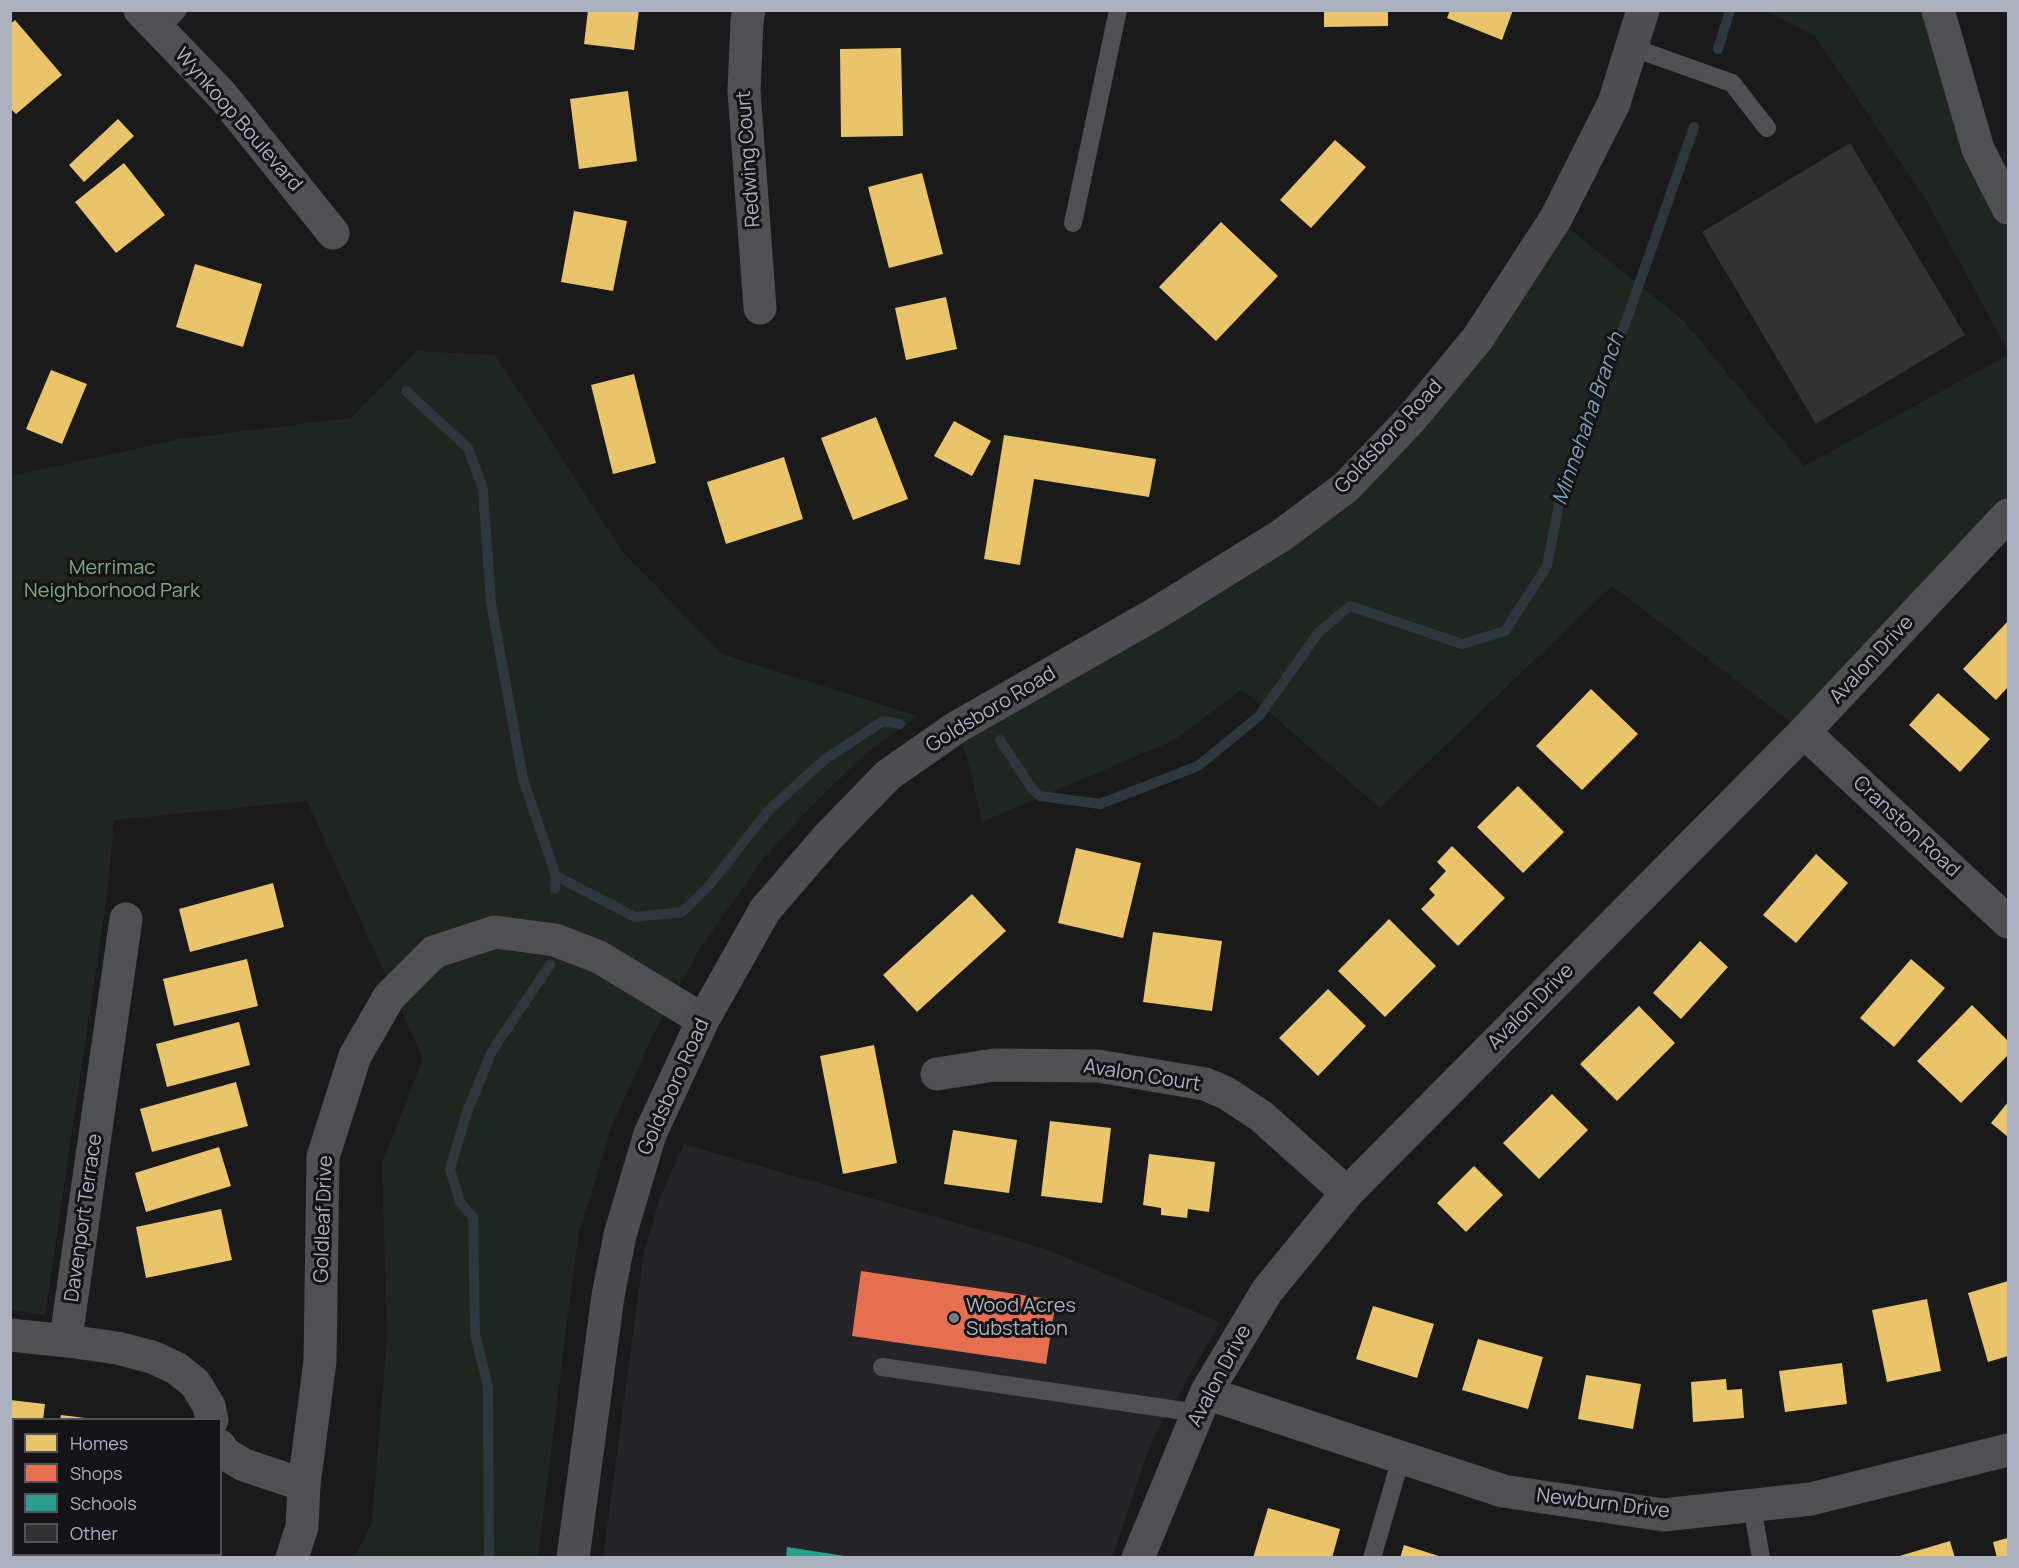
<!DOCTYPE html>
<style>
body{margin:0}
#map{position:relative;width:2019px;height:1568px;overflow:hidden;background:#1a1a1b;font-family:Manrope,sans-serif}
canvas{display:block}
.frame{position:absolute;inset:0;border:12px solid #abb1bd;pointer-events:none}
.legend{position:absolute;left:12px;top:1418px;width:210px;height:138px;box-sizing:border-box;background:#141417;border:2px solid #505359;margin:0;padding:8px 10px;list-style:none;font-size:18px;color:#abb1bd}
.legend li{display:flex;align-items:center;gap:12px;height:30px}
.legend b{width:30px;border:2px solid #505359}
</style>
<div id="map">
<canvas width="2019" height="1568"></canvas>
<div class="frame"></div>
<ul class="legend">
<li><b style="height:16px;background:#e9c46a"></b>Homes</li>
<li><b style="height:16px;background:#e76f51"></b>Shops</li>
<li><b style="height:16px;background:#2a9d8f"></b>Schools</li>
<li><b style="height:16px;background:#323233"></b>Other</li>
</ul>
</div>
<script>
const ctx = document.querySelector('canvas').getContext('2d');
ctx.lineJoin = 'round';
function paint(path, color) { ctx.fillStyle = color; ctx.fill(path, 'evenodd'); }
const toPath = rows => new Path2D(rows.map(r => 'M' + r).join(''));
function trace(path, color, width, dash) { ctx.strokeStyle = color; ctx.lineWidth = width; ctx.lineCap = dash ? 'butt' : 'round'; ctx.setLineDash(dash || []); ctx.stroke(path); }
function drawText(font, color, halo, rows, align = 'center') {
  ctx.font = font + ' Manrope,sans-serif'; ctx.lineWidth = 6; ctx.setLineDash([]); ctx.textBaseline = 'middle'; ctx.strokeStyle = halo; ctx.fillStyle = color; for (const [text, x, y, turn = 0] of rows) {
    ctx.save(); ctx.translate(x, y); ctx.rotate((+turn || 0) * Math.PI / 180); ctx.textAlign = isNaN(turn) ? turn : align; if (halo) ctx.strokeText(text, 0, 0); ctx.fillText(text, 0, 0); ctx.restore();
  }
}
paint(toPath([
 [684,1144,1043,1248,1220,1322,1152,1440,1112,1557,603,1558,644,1251,661,1195]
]), '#242427');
paint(toPath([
 [1766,11,1938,11,2008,208,2008,351,1928,203,1815,36],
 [1556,218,1684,321,1804,466,2008,355,2008,515,1804,732,1612,586,1380,808,1242,689,1174,740,982,822,971,773,957,727,1346,487],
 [417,351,495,355,622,551,722,654,918,716,865,754,805,813,763,859,699,950,651,1039,613,1123,579,1232,568,1313,538,1557,355,1557,372,1523,387,1337,382,1164,423,1058,307,801,114,820,108,888,45,1315,11,1310,11,476,181,439,351,418]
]), '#1e261f');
paint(toPath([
 [588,10,639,10,634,50,584,44],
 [1324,10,1388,10,1388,26,1324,27],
 [1450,10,1513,10,1502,40,1447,18],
 [15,20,62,75,16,114,10,108,10,24],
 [901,48,903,136,841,137,840,49],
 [628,91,637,161,579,169,570,99],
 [118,119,134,136,84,182,69,165],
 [1335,140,1366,167,1311,228,1280,200],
 [124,163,165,215,116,253,75,202],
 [922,173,943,254,889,268,868,187],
 [574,211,627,221,613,291,561,282],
 [1221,222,1278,276,1216,341,1159,287],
 [195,264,262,284,243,347,176,327],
 [946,297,957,349,906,360,895,308],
 [51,370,87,384,62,444,26,429],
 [634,374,656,463,613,474,591,385],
 [876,417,908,499,853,520,821,438],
 [954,421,991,441,972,476,934,456],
 [1004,435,1156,459,1149,497,1034,479,1020,565,984,559],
 [784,457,803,519,726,544,707,482],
 [2008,621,2008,687,1996,700,1963,669],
 [1591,689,1638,734,1582,790,1536,746],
 [1938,693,1990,739,1960,772,1909,725],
 [1518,786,1564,832,1523,873,1477,827],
 [1452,846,1505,898,1458,946,1421,909,1435,895,1429,889,1446,871,1437,862],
 [1076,848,1141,863,1123,938,1058,923],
 [1816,854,1848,883,1796,943,1763,915],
 [273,883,284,927,190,952,179,909],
 [972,894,1006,931,917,1012,883,975],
 [1389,919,1436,966,1385,1017,1338,971],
 [1153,932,1222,941,1212,1011,1143,1002],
 [1700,941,1728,967,1681,1019,1653,993],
 [247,959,258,1006,174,1026,163,979],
 [1911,959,1945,988,1894,1047,1860,1018],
 [1328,989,1366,1026,1318,1076,1279,1038],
 [1972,1005,2008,1041,2008,1055,1961,1103,1917,1061],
 [1639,1006,1675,1043,1617,1101,1580,1064],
 [239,1022,250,1065,167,1087,156,1044],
 [874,1045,897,1163,843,1174,820,1056],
 [236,1082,248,1126,152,1152,140,1109],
 [1552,1094,1588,1130,1539,1179,1503,1143],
 [2008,1102,2008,1137,1991,1123],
 [1050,1121,1111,1128,1102,1203,1041,1196],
 [953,1130,1017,1140,1009,1193,944,1184],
 [219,1147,231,1186,146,1212,135,1173],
 [1149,1154,1215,1162,1209,1212,1188,1209,1187,1218,1161,1215,1161,1208,1143,1205],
 [1474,1166,1503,1195,1466,1232,1437,1203],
 [221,1209,232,1260,146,1278,136,1227],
 [2008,1281,2008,1356,1988,1362,1968,1293],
 [1927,1299,1941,1371,1887,1382,1872,1310],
 [1373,1306,1434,1324,1417,1378,1356,1359],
 [1478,1339,1543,1357,1528,1409,1462,1390],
 [1842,1363,1847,1404,1785,1412,1779,1371],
 [1586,1375,1641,1384,1633,1429,1578,1419],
 [1726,1379,1727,1390,1742,1389,1744,1418,1693,1422,1691,1382],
 [10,1400,45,1404,43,1420,14,1420,14,1507,10,1506],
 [61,1415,85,1418,84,1420,60,1420],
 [1268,1508,1340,1529,1332,1558,1253,1558],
 [2008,1538,2008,1558,1997,1558,1993,1542],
 [1950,1541,1955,1558,1896,1558,1896,1557],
 [1404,1545,1442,1557,1442,1558,1400,1558]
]), '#e9c46a');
paint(toPath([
 [861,1271,1056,1300,1046,1364,852,1336]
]), '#e76f51');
paint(toPath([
 [787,1547,845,1556,845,1558,786,1558]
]), '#2a9d8f');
trace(toPath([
 [1718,49,1730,10],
 [406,391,468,448,483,489,491,603,523,779,556,876],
 [1000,740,1033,790,1040,796,1100,804,1198,766,1259,716,1319,632,1350,606,1462,644,1505,631,1547,566,1562,489,1629,313,1694,127],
 [555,889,556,876,635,917,682,912,708,887,769,810,824,760,883,721,900,724],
 [489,1558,488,1387,475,1334,473,1217,460,1202,450,1169,467,1112,492,1051,550,965]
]), '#2c373e', 10);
paint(toPath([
 [1850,143,1965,335,1816,424,1702,232]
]), '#323233');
trace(toPath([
 [159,30,178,10],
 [1631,47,1732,83,1767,128],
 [1073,223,1118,10],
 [882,1367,1198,1413],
 [1752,1506,1761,1558],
 [1372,1558,1401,1458]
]), '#4e5054', 18);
trace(toPath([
 [140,10,222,95,333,233],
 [749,10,747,21,744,91,760,308],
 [1938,10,1978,149,2008,208],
 [1804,732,2008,922],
 [126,919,68,1324,68,1341,117,1348,152,1357,176,1368,195,1383,209,1406,212,1420],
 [937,1074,994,1065,1098,1066,1205,1084,1226,1093,1261,1116,1347,1193],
 [10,1335,68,1341],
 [1206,1393,1503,1491,1663,1515,1811,1499,2008,1450],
 [220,1446,224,1453,244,1465,304,1485],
 [292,1558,302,1527,304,1485,320,1361,323,1157,355,1056,389,997,434,952,495,932,555,940,599,957,703,1020],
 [1138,1558,1206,1393,1267,1291,1347,1193,1804,732,2008,515]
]), '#4e5054', 33);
trace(toPath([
 [573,1558,608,1296,620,1235,650,1134,703,1020,765,910,827,838,888,775,957,727,1155,614,1282,535,1346,487,1411,419,1478,338,1556,218,1614,103,1643,10]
]), '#4e4e52', 33);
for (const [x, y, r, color] of [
 [954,1318,6,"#787c84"]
]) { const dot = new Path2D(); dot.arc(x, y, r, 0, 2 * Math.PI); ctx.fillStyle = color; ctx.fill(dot); trace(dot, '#141417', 2); }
drawText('20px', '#abb1bd', '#141417', [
 ["Wynkoop Boulevard",238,120,49],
 ["Redwing Court",749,159,-94],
 ["Goldsboro Road",1389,437,-47],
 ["Avalon Drive",1872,660,-47],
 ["Goldsboro Road",991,710,-31],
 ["Cranston Road",1906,827,43],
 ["Avalon Drive",1531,1007,-45],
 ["Avalon Court",1142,1076,9],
 ["Goldsboro Road",674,1087,-66],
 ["Davenport Terrace",84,1218,-82],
 ["Goldleaf Drive",324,1219,-88],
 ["Avalon Drive",1220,1376,-62],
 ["Newburn Drive",1603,1504,7]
]);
drawText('20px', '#80a981', '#141417', [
 ["Merrimac",112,568],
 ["Neighborhood Park",112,591]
]);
drawText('20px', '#abb1bd', '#141417', [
 ["Wood Acres",966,1306],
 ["Substation",966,1329]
], 'left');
drawText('italic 21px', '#7fa1ba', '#141417', [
 ["Minnehaha Branch",1589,419,-71]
]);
</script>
